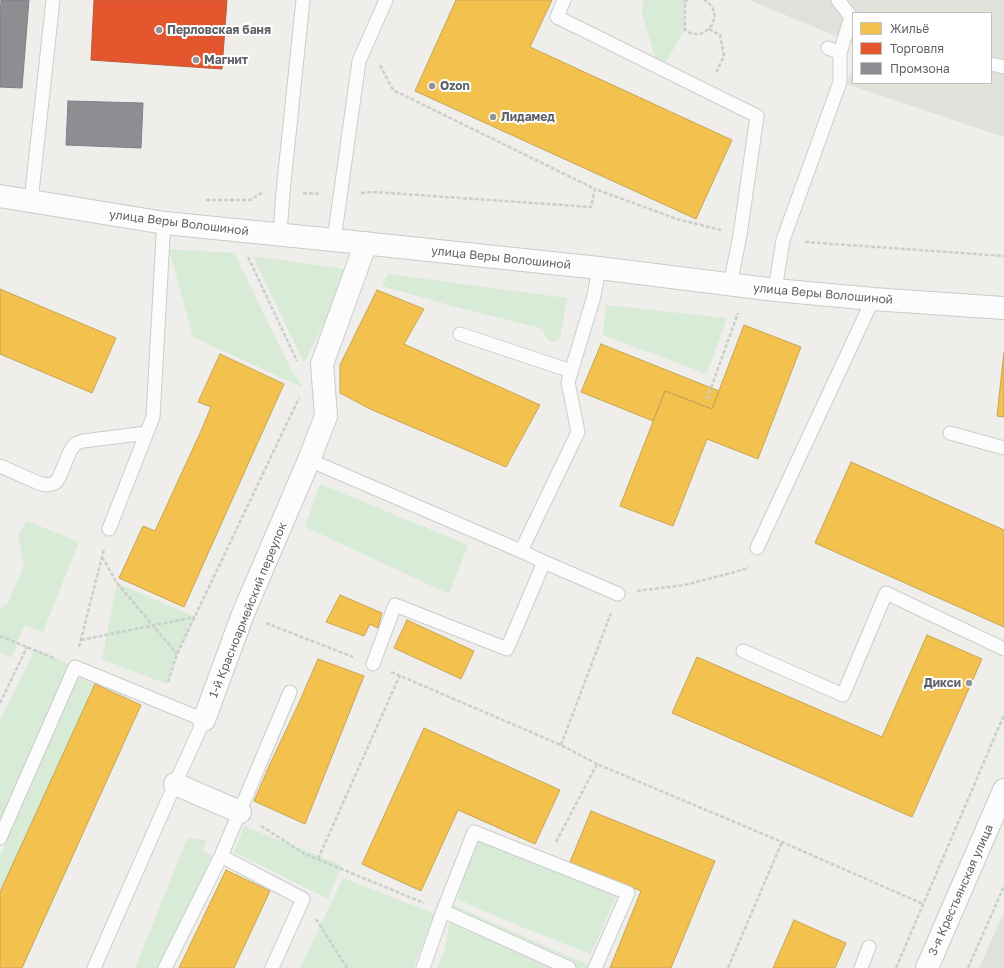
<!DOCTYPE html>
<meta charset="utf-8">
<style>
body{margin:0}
#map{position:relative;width:1004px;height:968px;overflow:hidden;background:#efeeea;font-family:"Golos Text",sans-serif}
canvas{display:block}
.legend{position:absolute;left:852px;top:12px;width:140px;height:72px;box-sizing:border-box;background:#fff;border:1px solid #bfc1c3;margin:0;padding:5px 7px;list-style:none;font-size:12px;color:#5f6368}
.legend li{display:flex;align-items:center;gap:8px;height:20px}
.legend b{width:20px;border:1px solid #bfc1c3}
</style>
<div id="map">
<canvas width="1004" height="968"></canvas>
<ul class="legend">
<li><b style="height:11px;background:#f2c14e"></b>Жильё</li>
<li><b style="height:11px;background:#e4572e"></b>Торговля</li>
<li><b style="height:11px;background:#8d8d92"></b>Промзона</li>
</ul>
</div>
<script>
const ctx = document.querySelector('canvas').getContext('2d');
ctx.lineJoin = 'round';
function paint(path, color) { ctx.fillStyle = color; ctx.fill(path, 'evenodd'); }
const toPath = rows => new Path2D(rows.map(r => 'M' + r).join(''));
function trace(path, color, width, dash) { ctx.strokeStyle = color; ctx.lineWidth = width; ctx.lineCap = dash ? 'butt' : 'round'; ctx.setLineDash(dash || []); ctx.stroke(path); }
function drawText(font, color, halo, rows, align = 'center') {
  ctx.font = font + ' "Golos Text",sans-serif'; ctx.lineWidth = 4; ctx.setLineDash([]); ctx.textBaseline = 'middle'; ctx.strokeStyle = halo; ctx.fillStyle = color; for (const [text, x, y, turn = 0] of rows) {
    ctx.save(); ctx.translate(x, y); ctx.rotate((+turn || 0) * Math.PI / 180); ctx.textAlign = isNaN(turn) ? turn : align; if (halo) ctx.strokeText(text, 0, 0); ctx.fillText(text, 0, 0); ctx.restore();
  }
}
paint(toPath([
 [749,0,1004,0,1004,137,847,84,853,69,853,83,991,83,991,13,853,13,853,43],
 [1004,912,1004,968,979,968]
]), '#e2e0da');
paint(toPath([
 [643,0,683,0,685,1,685,30,665,63,655,57,642,14],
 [169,249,234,253,292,371,304,388,193,337],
 [253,256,351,270,304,363],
 [388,274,567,298,560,339,555,342,550,341,546,338,543,329,453,306,382,286],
 [606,305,727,318,707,374,603,335],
 [320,484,468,545,449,594,305,527],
 [27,521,79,542,43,632,24,625,12,658,0,653,0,609,8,603,24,565,18,535],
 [117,583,195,617,177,654,166,684,102,659],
 [35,649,75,667,0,827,0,721],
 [77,677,95,684,0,894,0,856],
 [244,826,342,865,328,899,234,852],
 [188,837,207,841,202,850,212,856,162,968,135,968],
 [476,840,618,892,591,954,519,926,457,899],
 [343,878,435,914,413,968,300,968],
 [453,905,595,968,437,968,444,953]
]), '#d8ebd6');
const homes = toPath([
 [456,0,552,0,530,47,732,140,696,219,415,91,456,0],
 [0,289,116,338,92,393,0,354,0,289],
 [377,290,424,309,404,344,540,405,506,467,391,418,370,409,340,393,340,365,377,290],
 [744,325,801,347,758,459,707,439,673,526,620,506,665,391,712,409,744,325],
 [601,344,719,391,712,409,665,391,653,421,581,392,601,344],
 [1004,352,1004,417,997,416,1004,352],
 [220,354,284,384,184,607,119,578,143,526,155,531,201,431,211,407,198,402,220,354],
 [851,462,1004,530,1004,627,815,543,851,462],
 [340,595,382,613,378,628,370,624,364,636,326,622,340,595],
 [407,620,474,651,461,679,394,648,407,620],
 [927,635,982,659,912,817,672,713,697,657,882,737,927,635],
 [318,659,364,676,305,824,254,801,270,764,298,705,318,659],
 [95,684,141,705,22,968,0,968,0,892,95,684],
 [424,728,560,790,535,844,458,810,421,891,362,864,424,728],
 [591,811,715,861,671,968,610,968,641,891,570,862,591,811],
 [226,870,270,891,234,968,179,968,226,870],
 [794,920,846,943,835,968,773,968,794,920]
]);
paint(homes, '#f2c14e');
trace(homes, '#c6a556', 1);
const shops = toPath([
 [94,0,227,0,222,69,91,60,94,0]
]);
paint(shops, '#e4572e');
trace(shops, '#bc5b3f', 1);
const industry = toPath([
 [1,0,29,0,22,88,0,87,0,16,1,0],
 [68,101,143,103,141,148,66,145,68,101]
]);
paint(industry, '#8d8d92');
trace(industry, '#7f8085', 1);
const lane = toPath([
 [564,0,557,17,757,116,740,235,730,285],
 [838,0,851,17,853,18],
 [840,53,851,17],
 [991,64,1004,67],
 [31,201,53,0],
 [280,234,283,192,303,0],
 [334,240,359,61,386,0],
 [775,290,783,240,840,82,840,53,828,48],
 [460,334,571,371],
 [950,433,1004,448],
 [309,460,521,551,578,432,568,382,594,296,599,268],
 [0,466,41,484,48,485,55,483,59,478,70,451,75,444,83,441,147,433],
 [109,529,153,417,163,237,165,223],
 [757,548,873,299],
 [521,551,544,562,618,594],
 [743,651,843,695,886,593,1004,649],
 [373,664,395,605,507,649,544,562],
 [0,838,75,667,204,720,175,784,94,968],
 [221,856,303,899,272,968],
 [165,968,221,856,290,692],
 [423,968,443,911],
 [569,968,443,911,474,832,628,893,595,968],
 [861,968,869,947]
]);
const street = toPath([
 [204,720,243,614,309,460,326,416,322,364,366,243],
 [175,784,240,812]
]);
const secondary = toPath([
 [0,196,165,223,334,240,599,268,775,290,873,299,1004,308],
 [927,968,1004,790]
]);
trace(lane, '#cbcccc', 15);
trace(street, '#cbcccc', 24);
trace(secondary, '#cacacb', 24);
trace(toPath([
 [688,0,685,1,685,30,692,34,700,34,707,30,712,25,715,17,713,9,708,2,704,0],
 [709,29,720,35,724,56,716,73],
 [380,65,393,90,595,189],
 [303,193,320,194],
 [361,193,374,192,591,207,595,189,677,219,721,230],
 [206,200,250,200,263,192],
 [805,242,1004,256],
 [248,257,297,361],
 [707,399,738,313],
 [102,557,117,583,177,654],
 [637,591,685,585,746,569,748,566],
 [266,623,353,657],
 [0,636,56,659],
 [81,640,195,617],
 [79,647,104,549],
 [391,672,561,745,597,764],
 [168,682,177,654,299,398],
 [0,703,27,647],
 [561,745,611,613],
 [261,826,305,854,424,903],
 [556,842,597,764,782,842,923,904],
 [318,859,400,675],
 [316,919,347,968],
 [728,968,782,842],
 [896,968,1004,715],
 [968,968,1004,886]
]), '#cacfcc', 2.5, [4, 2]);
trace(lane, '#fdfcfc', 13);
trace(street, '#fdfcfc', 22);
trace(secondary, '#fdfcfc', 22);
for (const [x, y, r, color] of [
 [159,30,4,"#919496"],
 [196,60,4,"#919496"],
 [432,86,4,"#919496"],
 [493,117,4,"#919496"],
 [969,683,4,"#919496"]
]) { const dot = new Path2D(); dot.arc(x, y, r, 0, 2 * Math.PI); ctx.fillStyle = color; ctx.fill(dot); trace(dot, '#fff', 1.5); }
drawText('bold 12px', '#5f6368', '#fff', [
 ["Перловская баня",167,30],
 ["Магнит",204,60],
 ["Ozon",440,86],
 ["Лидамед",501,117],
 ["Дикси",961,683,"right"]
], 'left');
drawText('12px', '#5f6368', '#fff', [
 ["улица Веры Волошиной",179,223,7],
 ["улица Веры Волошиной",501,258,6],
 ["улица Веры Волошиной",823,294,5],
 ["1-й Красноармейский переулок",248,610,-68],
 ["3-я Крестьянская улица",961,890,-66]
]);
</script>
